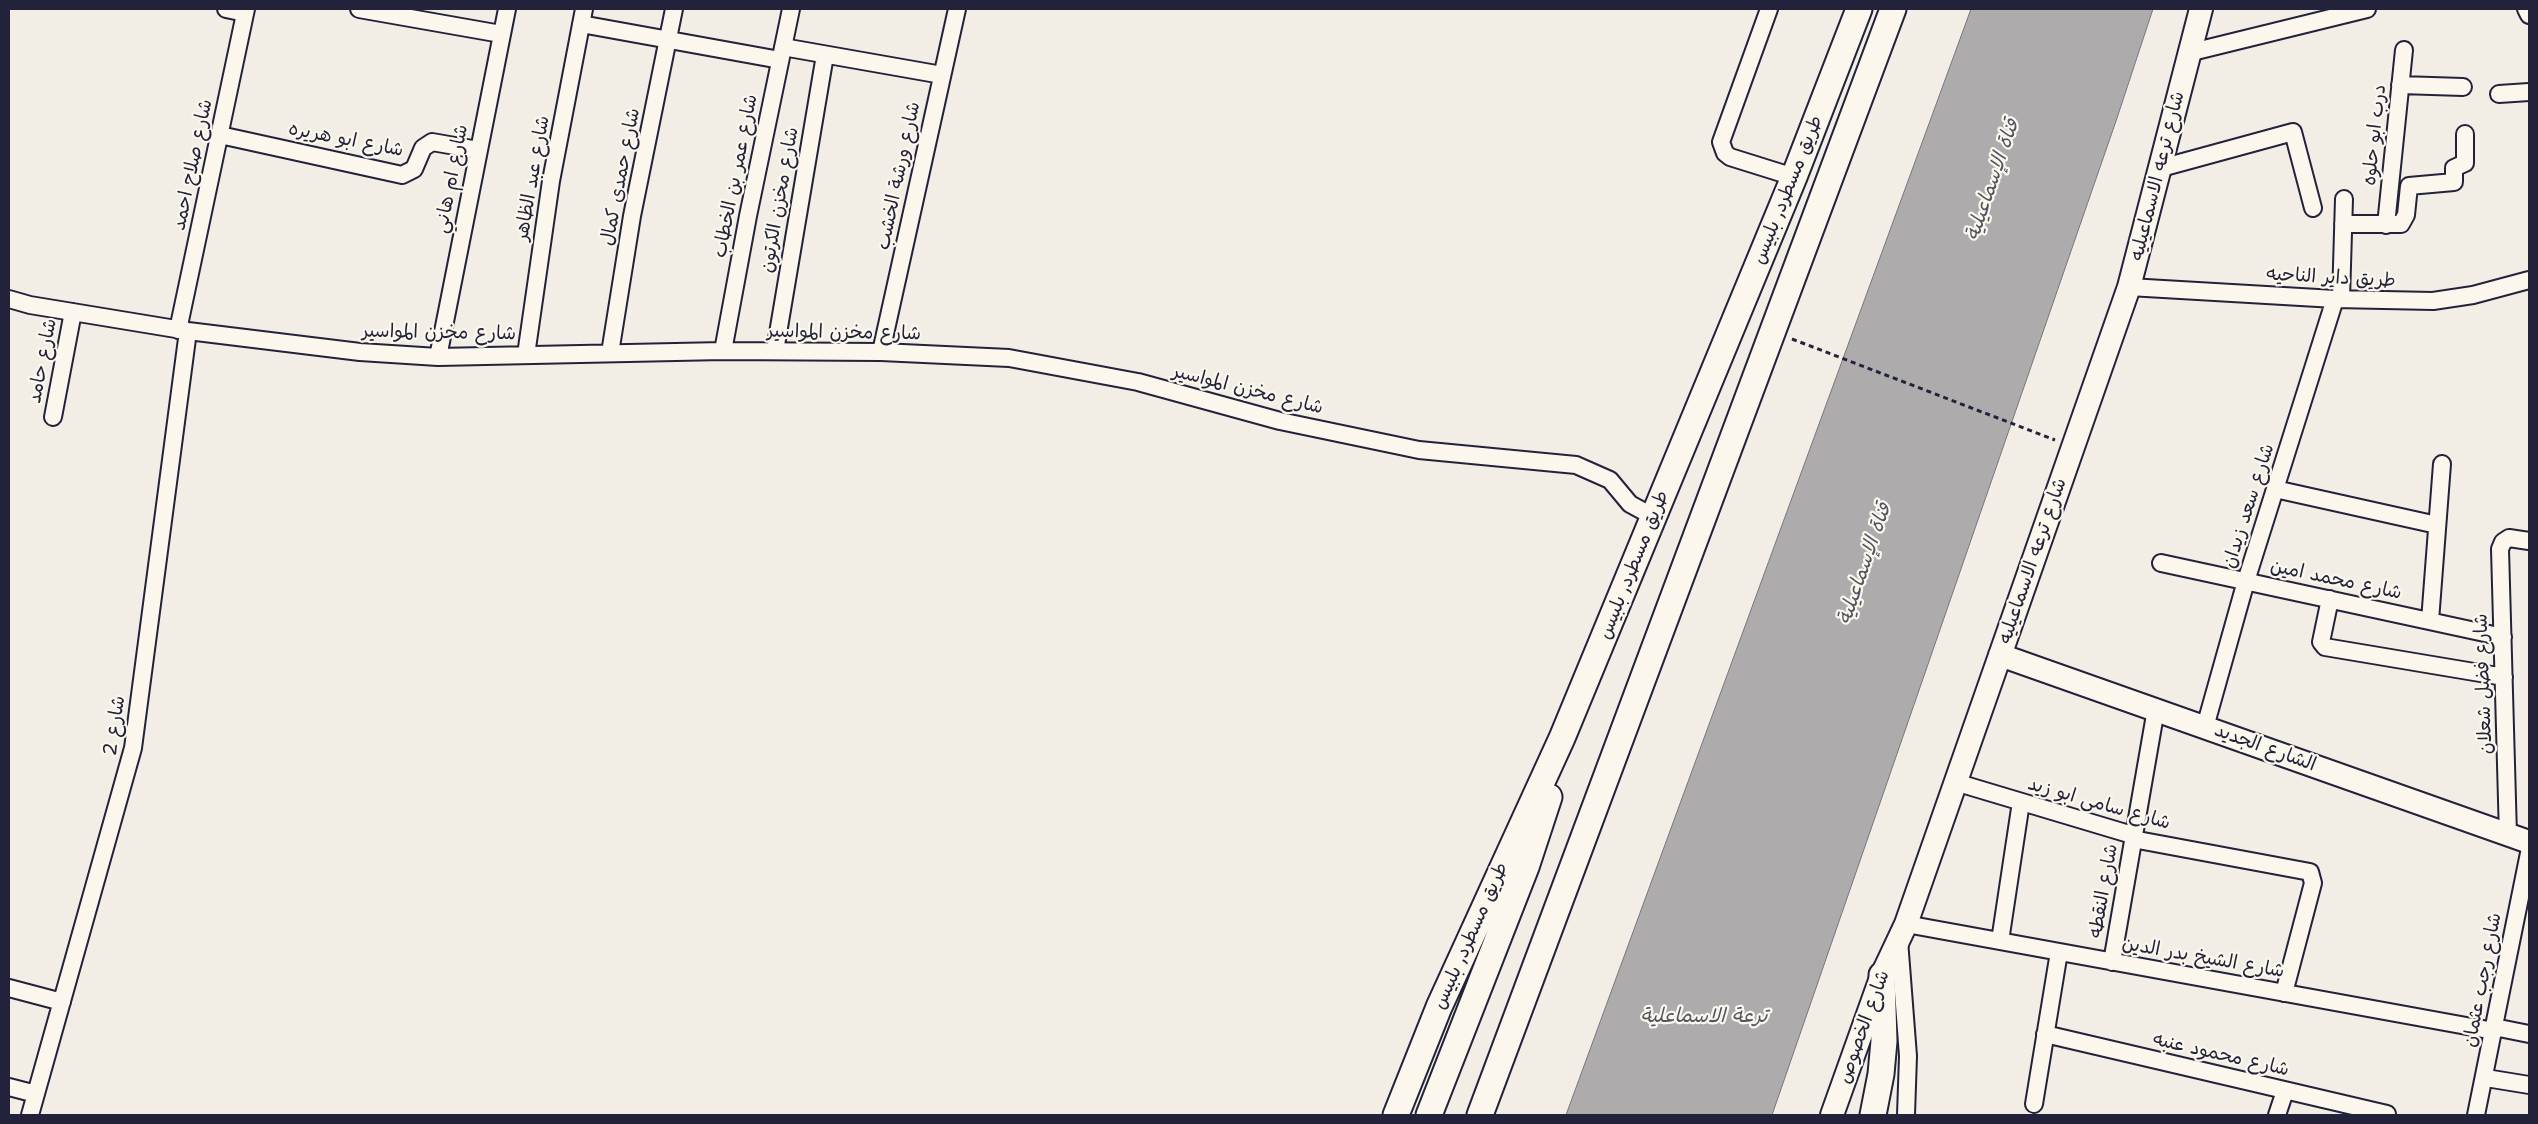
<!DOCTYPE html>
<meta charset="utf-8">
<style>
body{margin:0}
#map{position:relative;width:2538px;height:1124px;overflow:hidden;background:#f2eee5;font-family:"Shantell Sans",sans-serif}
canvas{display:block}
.frame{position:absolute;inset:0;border:10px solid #22223b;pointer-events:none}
</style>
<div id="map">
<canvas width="2538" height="1124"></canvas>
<div class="frame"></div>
</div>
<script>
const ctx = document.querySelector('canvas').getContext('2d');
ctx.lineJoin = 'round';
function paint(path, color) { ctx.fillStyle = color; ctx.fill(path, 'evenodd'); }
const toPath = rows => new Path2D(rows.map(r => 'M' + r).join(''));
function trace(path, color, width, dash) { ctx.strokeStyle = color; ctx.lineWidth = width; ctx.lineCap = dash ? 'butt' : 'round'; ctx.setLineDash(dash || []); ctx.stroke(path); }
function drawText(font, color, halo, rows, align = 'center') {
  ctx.font = font + ' "Shantell Sans","Playpen Sans Arabic",sans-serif'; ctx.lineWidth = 4.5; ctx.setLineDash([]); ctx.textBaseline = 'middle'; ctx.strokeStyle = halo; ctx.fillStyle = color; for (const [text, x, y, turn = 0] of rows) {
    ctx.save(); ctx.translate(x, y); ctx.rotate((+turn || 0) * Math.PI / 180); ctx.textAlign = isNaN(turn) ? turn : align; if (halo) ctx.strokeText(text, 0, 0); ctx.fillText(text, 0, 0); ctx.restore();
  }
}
const water = toPath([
 [1971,9,2153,9,2116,121,1772,1115,1566,1115,1971,9]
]);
paint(water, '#aeabad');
trace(water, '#76747f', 1);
const street = toPath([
 [226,9,245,13],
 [359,9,501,34],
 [1769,9,1721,142,1725,153,1730,157,1794,177],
 [2526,9,2529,15],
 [581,24,780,60],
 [783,47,942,75],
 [2188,53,2367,9],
 [2400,85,2463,87],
 [2499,94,2529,92],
 [220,135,402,175,414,169,423,148,432,142,478,150],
 [2161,168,2293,132,2313,208],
 [2343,224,2401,224,2406,215,2409,186,2454,182,2454,168,2465,163,2465,134],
 [2386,225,2404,50],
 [2129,287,2335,299,2433,301,2473,295,2529,280],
 [9,299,30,305,188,331,360,352,438,357,723,351,881,352,1009,358,1138,382,1280,421,1419,450,1576,465,1610,480,1630,504,1654,517],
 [2341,299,2344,199],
 [178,330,246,9],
 [723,351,748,216,791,9],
 [775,351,825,55],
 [881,352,957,9],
 [610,353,632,216,674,9],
 [526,355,551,181,584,9],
 [438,357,507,9],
 [53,417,73,312],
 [2275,489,2437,525],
 [2161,563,2503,637],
 [2330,599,2321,642,2325,647,2504,677],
 [2430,621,2442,464],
 [2205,727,2246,581,2335,299],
 [1955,782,2129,834,2138,840,2310,872,2313,883,2284,993],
 [2508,836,2500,549,2503,542,2509,538,2529,541],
 [1906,924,2494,1031],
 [1899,940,1908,1056,1906,1115],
 [2000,941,2021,802],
 [2112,962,2156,709],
 [9,988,62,1002],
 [2494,1027,2529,1034],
 [2045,1034,2387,1114],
 [2486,1078,2529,1085],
 [9,1087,36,1094],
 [2034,1104,2059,952],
 [30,1115,133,748,188,331],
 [2277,1115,2285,1091],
 [2476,1115,2529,853]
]);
const secondary = toPath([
 [2000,655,2529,842],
 [1832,1115,1882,975,1906,924,2129,287,2201,9]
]);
const primary = toPath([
 [1396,1115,1439,1007,1562,738,1794,177,1859,9],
 [1429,1115,1526,867,1549,797],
 [1480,1115,1893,9],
 [1873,1115,1881,1074,1884,1041,1882,975]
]);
trace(street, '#22223b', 20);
trace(secondary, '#22223b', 26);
trace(primary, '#22223b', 29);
trace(toPath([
 [1792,339,2055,440]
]), '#22223b', 3, [5, 4]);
trace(street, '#fbf7ec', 16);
trace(secondary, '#fbf7ec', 22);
trace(primary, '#fbf7ec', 25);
drawText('19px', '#22223b', '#fbf7ec', [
 ["درب ابو حلوه",2375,135,-84],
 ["شارع ابو هريره",346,140,11],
 ["شارع صلاح احمد",193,165,-78],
 ["شارع عمر بن الخطاب",736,176,-79],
 ["شارع ورشة الخشب",899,176,-78],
 ["شارع ترعه الاسماعيليه",2158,176,-76],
 ["شارع حمدى كمال",621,177,-79],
 ["شارع عبد الظاهر",533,178,-80],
 ["شارع ام هاني",452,179,-79],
 ["طريق مسطرد, بلبيس",1788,190,-68],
 ["شارع مخزن الكرتون",780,200,-80],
 ["طريق داير الناحيه",2331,278,3],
 ["شارع مخزن المواسير",439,333,1],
 ["شارع مخزن المواسير",844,333,1],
 ["شارع حامد",43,361,-79],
 ["شارع مخزن المواسير",1248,390,14],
 ["شارع سعد زيدان",2249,506,-72],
 ["شارع ترعه الاسماعيليه",2033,561,-71],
 ["طريق مسطرد, بلبيس",1634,565,-68],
 ["شارع محمد امين",2336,580,12],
 ["شارع فضل شعلان",2484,684,-92],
 ["شارع 2",115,726,-81],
 ["الشارع الجديد",2265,748,20],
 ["شارع سامى ابو زيد",2099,804,16],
 ["شارع النقطه",2104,891,-80],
 ["طريق مسطرد, بلبيس",1471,936,-66],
 ["شارع الشيخ بدر الدين",2203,958,10],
 ["شارع رجب عثمان",2483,980,-79],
 ["شارع الخصوص",1864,1027,-70],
 ["شارع محمود عنبه",2221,1055,13]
]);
drawText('italic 20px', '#535263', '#fbf7ec', [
 ["قناة الإسماعيلية",1993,180,-71],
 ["قناة الإسماعيلية",1865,564,-71],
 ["ترعة الاسماعلية",1704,1017]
]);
</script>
